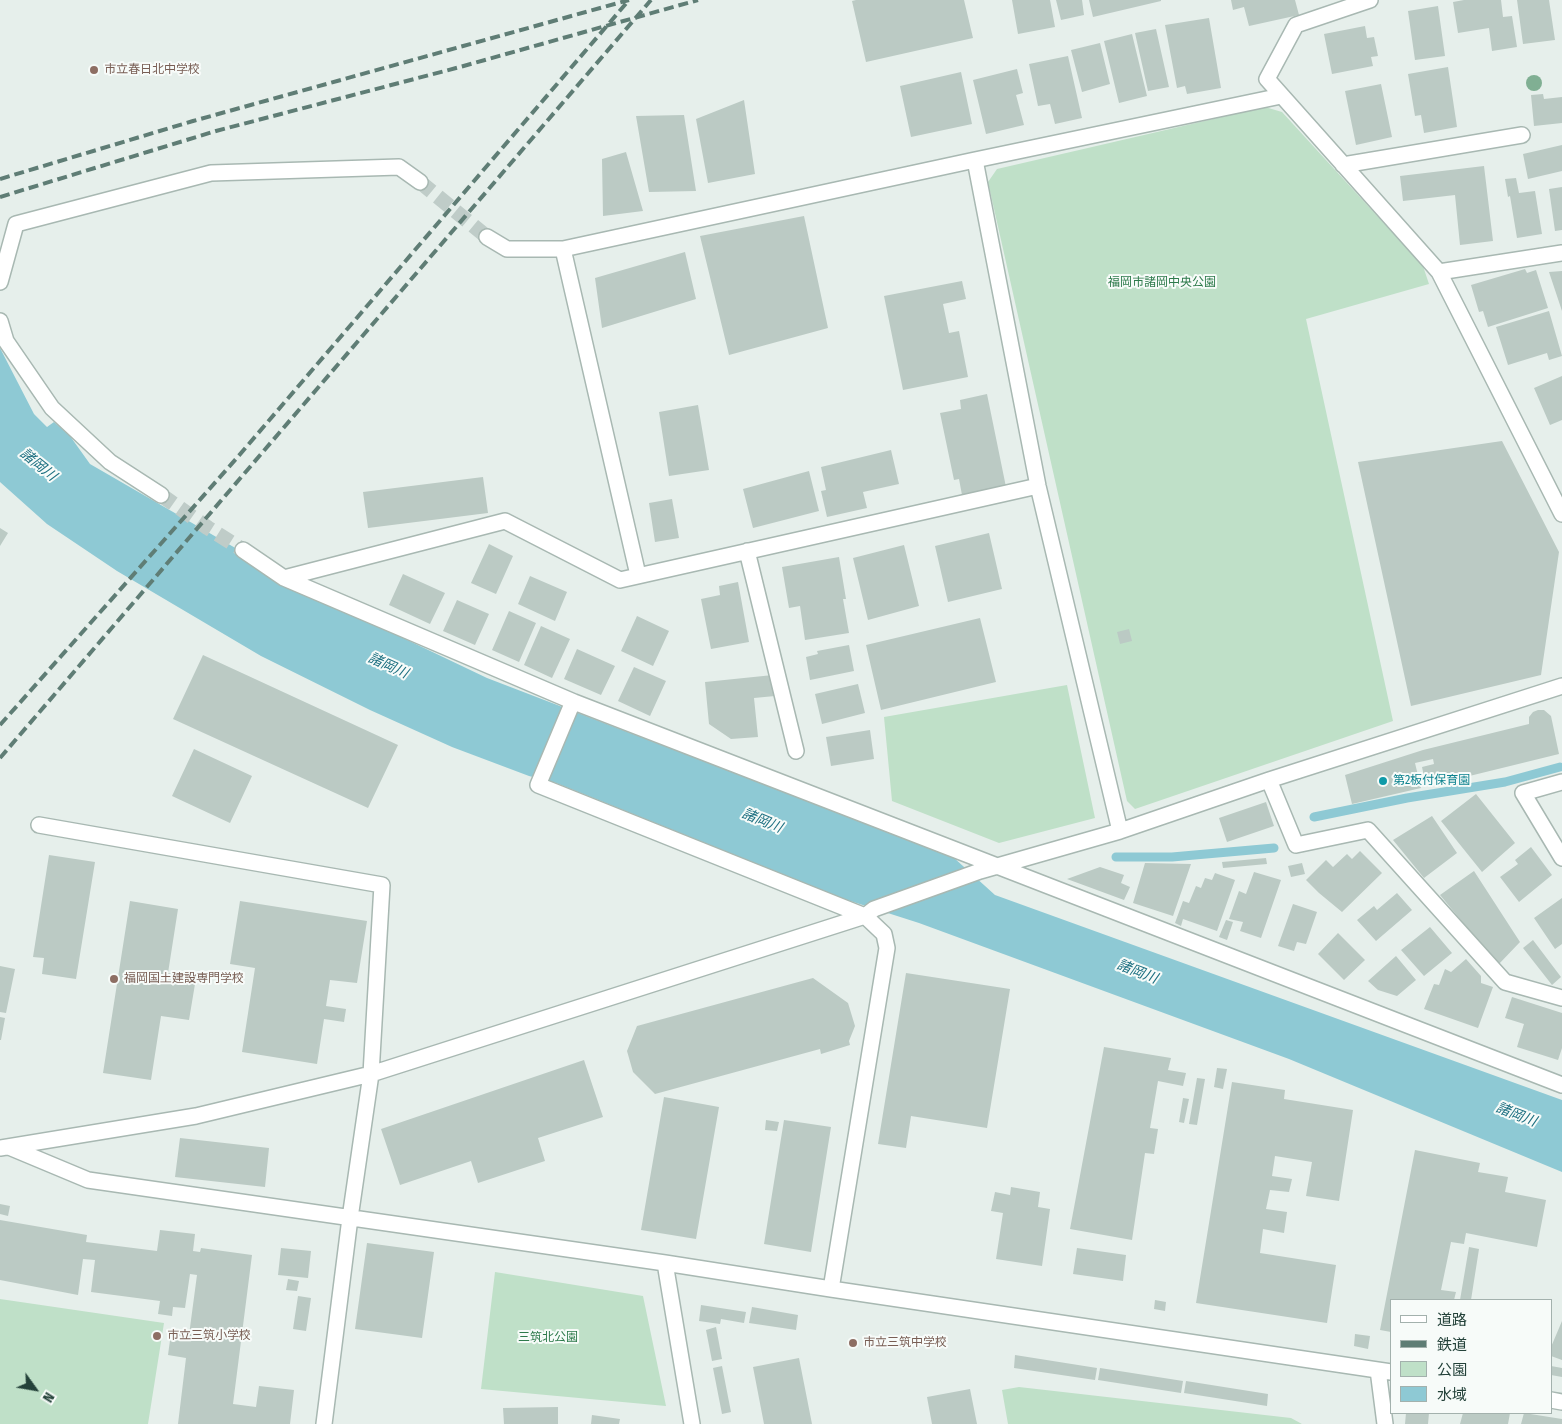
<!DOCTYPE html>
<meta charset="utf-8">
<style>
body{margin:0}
#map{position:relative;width:1562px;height:1424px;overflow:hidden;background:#e6efeb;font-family:"Fira Sans Condensed","Noto Sans JP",sans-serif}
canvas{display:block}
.legend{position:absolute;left:1390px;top:1299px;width:162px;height:115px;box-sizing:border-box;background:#f7fbf9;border:1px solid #a3b1ad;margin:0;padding:6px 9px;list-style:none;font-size:15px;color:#24423a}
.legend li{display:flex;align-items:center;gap:10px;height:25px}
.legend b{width:25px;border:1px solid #a3b1ad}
.north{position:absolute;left:10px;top:1364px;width:50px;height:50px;-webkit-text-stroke:4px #f7fbf9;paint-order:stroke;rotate:122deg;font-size:14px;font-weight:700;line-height:20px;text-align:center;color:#24423a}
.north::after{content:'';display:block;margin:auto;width:18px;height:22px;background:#24423a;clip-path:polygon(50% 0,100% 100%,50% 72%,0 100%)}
</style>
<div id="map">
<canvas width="1562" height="1424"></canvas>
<ul class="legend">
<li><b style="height:6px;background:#fff"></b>道路</li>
<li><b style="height:6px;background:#5f7d75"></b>鉄道</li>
<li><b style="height:14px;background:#bfe0c8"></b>公園</li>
<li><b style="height:14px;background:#8ec9d4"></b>水域</li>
</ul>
<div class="north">N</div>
</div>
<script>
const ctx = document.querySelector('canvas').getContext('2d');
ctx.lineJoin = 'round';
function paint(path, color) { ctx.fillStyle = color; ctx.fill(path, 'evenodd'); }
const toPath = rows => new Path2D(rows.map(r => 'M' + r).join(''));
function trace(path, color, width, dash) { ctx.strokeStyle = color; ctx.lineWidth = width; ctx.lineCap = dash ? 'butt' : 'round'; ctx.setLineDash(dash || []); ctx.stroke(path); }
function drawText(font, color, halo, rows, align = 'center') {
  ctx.font = font + ' "Fira Sans Condensed","Noto Sans JP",sans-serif'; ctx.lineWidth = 4; ctx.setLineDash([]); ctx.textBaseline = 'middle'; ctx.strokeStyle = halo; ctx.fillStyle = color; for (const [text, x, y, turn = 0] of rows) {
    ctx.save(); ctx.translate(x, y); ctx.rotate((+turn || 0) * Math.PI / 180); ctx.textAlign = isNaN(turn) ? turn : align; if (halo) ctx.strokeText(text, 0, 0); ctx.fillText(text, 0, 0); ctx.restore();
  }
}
paint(toPath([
 [1265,107,1282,112,1423,266,1429,284,1306,319,1393,721,1135,809,1127,801,988,182,997,169],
 [1067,685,1095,818,999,843,892,801,884,717],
 [495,1272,643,1296,666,1406,481,1389],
 [0,1299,164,1323,148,1424,0,1424],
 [1019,1387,1291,1418,1302,1424,1008,1424,1002,1390]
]), '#bfe0c8');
paint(toPath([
 [0,348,34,414,47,427,54,422,70,436,90,464,334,605,487,678,953,857,995,895,1562,1100,1562,1172,1289,1059,919,923,844,899,556,783,529,776,452,747,370,710,261,656,117,571,47,524,0,482]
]), '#8ec9d4');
trace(toPath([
 [1314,817,1407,798,1505,782,1560,767],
 [1116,857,1172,857,1274,848]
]), '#8ec9d4', 9);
paint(toPath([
 [856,0,964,0,973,38,866,62,852,1],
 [1012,0,1050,0,1055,27,1018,34],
 [1056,0,1082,0,1084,15,1061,20],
 [1089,0,1161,0,1161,1,1093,17],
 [1231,0,1295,0,1299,15,1249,26,1244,7,1233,10],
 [1464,0,1501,0,1503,17,1512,16,1517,47,1492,51,1489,28,1458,33,1453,2],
 [1517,0,1549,0,1555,40,1523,44],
 [1438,6,1445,56,1415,60,1408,11],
 [1209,18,1221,88,1187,94,1185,86,1177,88,1165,25],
 [1365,26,1367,38,1374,37,1378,56,1371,57,1373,66,1332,74,1324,34],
 [1156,29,1169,87,1148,91,1135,33],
 [1132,34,1147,96,1119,103,1104,41],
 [1100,43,1110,84,1082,92,1071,50],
 [1068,56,1082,118,1055,124,1050,104,1038,106,1029,64],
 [1448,67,1457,127,1424,133,1421,115,1415,116,1408,74],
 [1017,69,1023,93,1016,95,1024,125,986,134,973,80],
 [961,72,972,124,911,137,900,86],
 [1381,84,1392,137,1356,145,1345,91],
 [1543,94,1544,99,1562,97,1562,123,1534,126,1531,95],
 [744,100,755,174,708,183,696,119],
 [684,115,696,191,649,192,636,116],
 [1562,145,1562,171,1528,179,1523,154],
 [626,152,643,211,603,216,602,159],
 [1484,166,1493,241,1460,245,1455,195,1403,201,1400,176],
 [1516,178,1519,193,1535,191,1542,234,1517,238,1510,196,1508,197,1505,179],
 [1562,187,1562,230,1555,231,1549,189],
 [804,216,828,328,729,355,700,236],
 [685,252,696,299,602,328,595,278],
 [1525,269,1527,273,1536,270,1548,308,1488,327,1483,311,1479,312,1471,285],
 [1562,271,1562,311,1549,272],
 [962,281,966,299,943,304,949,333,959,331,968,377,903,390,884,296],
 [1549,311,1562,356,1549,360,1547,353,1508,365,1496,327],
 [1562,376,1562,420,1550,425,1534,388],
 [987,394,1006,487,962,495,959,479,954,480,940,413,961,409,960,400],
 [698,405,709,470,669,476,659,412],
 [1502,441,1559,552,1541,675,1411,706,1358,462],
 [891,450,899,484,863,492,867,508,827,517,821,491,826,490,821,467],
 [809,471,819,511,753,528,743,489],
 [483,477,488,513,368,528,363,492],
 [672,499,679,538,655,542,649,503],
 [0,528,8,533,0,546],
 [989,533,1002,589,948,602,935,546],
 [489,544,513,556,496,594,471,583],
 [904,545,919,606,868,620,853,558],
 [839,557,846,599,843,599,849,633,805,640,800,606,789,608,782,567],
 [403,574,445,593,430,624,389,605],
 [530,576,567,592,555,621,518,604],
 [738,582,749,642,711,649,701,599,720,595,719,586],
 [457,600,489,614,475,645,443,631],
 [509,611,536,623,519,662,492,650],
 [637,616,669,631,653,666,621,651],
 [980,618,996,682,881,710,866,645],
 [541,626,570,639,552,678,524,665],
 [1129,629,1132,641,1120,644,1117,632],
 [849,645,854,671,810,680,806,657,818,654,817,651],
 [577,649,615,666,601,695,564,679],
 [203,655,398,745,368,808,173,719],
 [634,667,666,681,650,716,618,701],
 [773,675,775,696,754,698,758,737,731,739,709,724,705,682],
 [858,684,865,713,822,724,815,694],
 [1538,710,1544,710,1551,716,1559,754,1445,782,1444,776,1425,781,1422,767,1434,764,1433,759,1415,763,1421,788,1352,804,1345,775,1423,750,1529,724,1529,717,1533,712],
 [870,730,874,759,831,766,826,737],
 [194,749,252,776,230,823,172,796],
 [1476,794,1515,843,1482,872,1441,821],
 [1266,802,1274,826,1227,842,1219,818],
 [1432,816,1457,853,1424,878,1393,840],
 [1531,847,1552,875,1519,902,1500,877,1518,864,1515,860],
 [1360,851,1382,873,1342,912,1319,893,1306,880,1326,860,1333,867,1347,854,1352,859],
 [49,855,95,862,76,979,42,974,44,958,33,957],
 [1266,858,1267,864,1223,868,1222,862],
 [1145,863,1191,864,1173,916,1133,903],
 [1302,863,1305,874,1291,877,1288,866],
 [1100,867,1124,875,1121,883,1130,887,1124,900,1067,879],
 [1474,871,1520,942,1498,965,1440,895],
 [1254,872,1281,880,1261,938,1240,931,1243,922,1229,919,1239,891,1246,894],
 [1215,873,1235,880,1217,931,1183,919,1181,926,1175,923,1183,901,1189,903,1196,886,1201,888,1205,878,1212,880],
 [1397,893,1412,910,1376,941,1357,920,1374,906,1377,910],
 [1562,898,1562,944,1555,949,1534,918],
 [130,901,178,909,168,973,196,978,189,1020,161,1016,151,1080,103,1073],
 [240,901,367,921,357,983,330,980,326,1006,346,1009,344,1022,324,1019,317,1064,242,1052,255,968,230,964],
 [1293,904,1317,912,1306,944,1297,942,1294,951,1278,946],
 [1226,920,1233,922,1227,940,1219,937],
 [1430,927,1452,953,1424,976,1401,950],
 [1338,933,1365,960,1344,980,1318,954],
 [1533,940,1561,977,1552,985,1523,948],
 [1396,956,1416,980,1397,996,1378,990,1368,981],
 [1466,959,1481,976,1481,983,1493,987,1478,1028,1424,1009,1434,984,1439,985,1445,969,1451,972],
 [0,966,15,969,6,1013,0,1012],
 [906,973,1010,989,987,1128,911,1116,906,1148,878,1144],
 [813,978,848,1003,855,1026,849,1041,850,1045,821,1054,820,1049,655,1094,633,1072,627,1051,637,1026],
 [1512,997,1562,1013,1562,1048,1558,1060,1517,1047,1524,1024,1505,1018],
 [0,1017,5,1018,1,1040,0,1040],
 [1104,1047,1171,1058,1168,1070,1186,1073,1183,1086,1158,1081,1150,1128,1158,1129,1154,1154,1145,1153,1132,1240,1070,1229],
 [584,1060,603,1117,538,1138,545,1161,478,1183,471,1161,400,1185,381,1129],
 [1217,1068,1227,1069,1223,1089,1214,1087],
 [1197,1078,1205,1079,1197,1125,1189,1124],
 [1232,1082,1285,1090,1284,1099,1353,1110,1339,1201,1306,1196,1312,1162,1275,1156,1272,1176,1292,1179,1289,1192,1270,1190,1266,1209,1287,1212,1284,1233,1263,1229,1260,1253,1336,1265,1327,1323,1196,1303],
 [664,1097,719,1107,696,1239,641,1230],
 [1183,1098,1189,1099,1184,1123,1179,1122],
 [766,1120,779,1122,777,1131,765,1130],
 [784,1120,831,1127,811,1252,764,1244],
 [180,1138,269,1148,265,1187,175,1177],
 [1415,1150,1480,1163,1478,1172,1508,1177,1505,1192,1546,1200,1537,1247,1466,1233,1464,1244,1451,1242,1441,1290,1456,1292,1454,1300,1391,1300,1391,1332,1380,1330],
 [1011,1187,1040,1192,1038,1207,1050,1209,1042,1266,996,1259,1003,1213,991,1211,995,1192,1010,1195],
 [0,1204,10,1206,8,1216,0,1214],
 [0,1220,87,1235,86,1242,157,1251,160,1230,195,1234,193,1251,200,1252,201,1248,252,1255,233,1404,256,1407,259,1386,294,1390,290,1424,178,1424,186,1358,168,1355,171,1333,189,1335,197,1275,190,1274,185,1308,173,1307,172,1316,158,1314,160,1301,91,1292,95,1260,83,1259,78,1295,0,1280],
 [367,1243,434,1252,422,1338,355,1329],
 [1469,1247,1479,1249,1471,1300,1460,1300],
 [281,1248,311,1251,308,1278,278,1275],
 [1077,1248,1126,1255,1123,1281,1073,1274],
 [288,1279,299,1281,297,1291,286,1290],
 [298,1296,311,1298,306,1331,293,1329],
 [1155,1300,1166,1302,1165,1311,1154,1309],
 [701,1305,746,1312,744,1323,721,1319,720,1324,699,1321],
 [752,1307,798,1315,796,1330,749,1323],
 [1562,1321,1562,1360,1551,1356,1551,1347],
 [716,1327,722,1359,712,1361,706,1330],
 [1355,1334,1370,1336,1368,1349,1354,1346],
 [1015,1355,1097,1368,1095,1380,1014,1368],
 [799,1358,812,1424,764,1424,753,1367],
 [722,1366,731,1412,722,1414,713,1368],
 [1551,1366,1562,1368,1562,1377,1551,1375],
 [1100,1368,1183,1381,1181,1393,1098,1380],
 [1186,1381,1268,1394,1267,1406,1184,1393],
 [970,1389,977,1424,932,1424,927,1397],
 [558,1407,558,1424,504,1424,503,1408],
 [1406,1413,1429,1413,1428,1424,1405,1424],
 [1463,1413,1510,1413,1508,1424,1460,1424],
 [1524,1413,1562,1419,1562,1424,1521,1424],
 [592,1415,620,1419,619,1424,591,1424]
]), '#bbcac4');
trace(toPath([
 [420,182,487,237],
 [161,495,208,528,243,550]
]), '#bfccc8', 15, [15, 8]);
const minor = toPath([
 [1370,0,1296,25,1267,79,1439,272,1562,514],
 [1343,165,1522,135],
 [487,237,507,249,563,249,975,160],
 [563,249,638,575],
 [1439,272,1562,253],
 [0,282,16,224,211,173,399,167,420,182],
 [0,321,6,341,52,408,110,462,161,495],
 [243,550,284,578,574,702,1562,1085],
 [747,551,796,751],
 [284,578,505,521,620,580,1038,486],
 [572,704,538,785,865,916,884,934,887,948,831,1289],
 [1269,780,1296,845,1368,830,1505,982,1562,998],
 [1562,782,1523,793,1562,858],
 [39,825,382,885,371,1074,350,1218,324,1424],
 [1120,831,1038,486,975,160,1281,96],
 [9,1147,88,1180,665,1263,831,1289,1391,1372],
 [0,1148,196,1116,371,1074,865,916,874,909,980,871,1120,831,1269,780,1562,686],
 [665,1263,692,1424],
 [1378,1370,1385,1424],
 [1551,1400,1562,1402]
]);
trace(minor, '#a8b8b2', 18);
trace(minor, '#fff', 15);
trace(toPath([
 [0,179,193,121,629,0],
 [0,197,216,131,460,67,698,0],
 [0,725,236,459,629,0],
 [0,758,651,0]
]), '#5f7d75', 4, [10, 5]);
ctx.fillStyle = '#80af93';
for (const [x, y] of [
 [1534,83]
]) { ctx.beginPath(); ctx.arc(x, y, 8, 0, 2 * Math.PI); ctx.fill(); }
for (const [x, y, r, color] of [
 [94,70,5,"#8d6e63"],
 [1383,781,5,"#0f9aa8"],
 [114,979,5,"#8d6e63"],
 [157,1336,5,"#8d6e63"],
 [853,1343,5,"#8d6e63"]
]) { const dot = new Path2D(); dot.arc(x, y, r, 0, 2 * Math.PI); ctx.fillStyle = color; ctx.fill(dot); trace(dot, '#f7fbf9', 2); }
drawText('12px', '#785e54', '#f7fbf9', [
 ["市立春日北中学校",104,70],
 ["福岡国土建設専門学校",124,979],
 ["市立三筑小学校",167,1336],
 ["市立三筑中学校",863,1343]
], 'left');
drawText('12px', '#2d7a4b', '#f7fbf9', [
 ["福岡市諸岡中央公園",1162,283],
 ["三筑北公園",548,1338]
]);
drawText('12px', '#0d838f', '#f7fbf9', [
 ["第2板付保育園",1393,781]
], 'left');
drawText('italic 14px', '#1c6f80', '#f7fbf9', [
 ["諸岡川",38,465,39],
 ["諸岡川",388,666,24],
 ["諸岡川",762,821,22],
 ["諸岡川",1137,972,21],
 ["諸岡川",1516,1115,21]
]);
</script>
